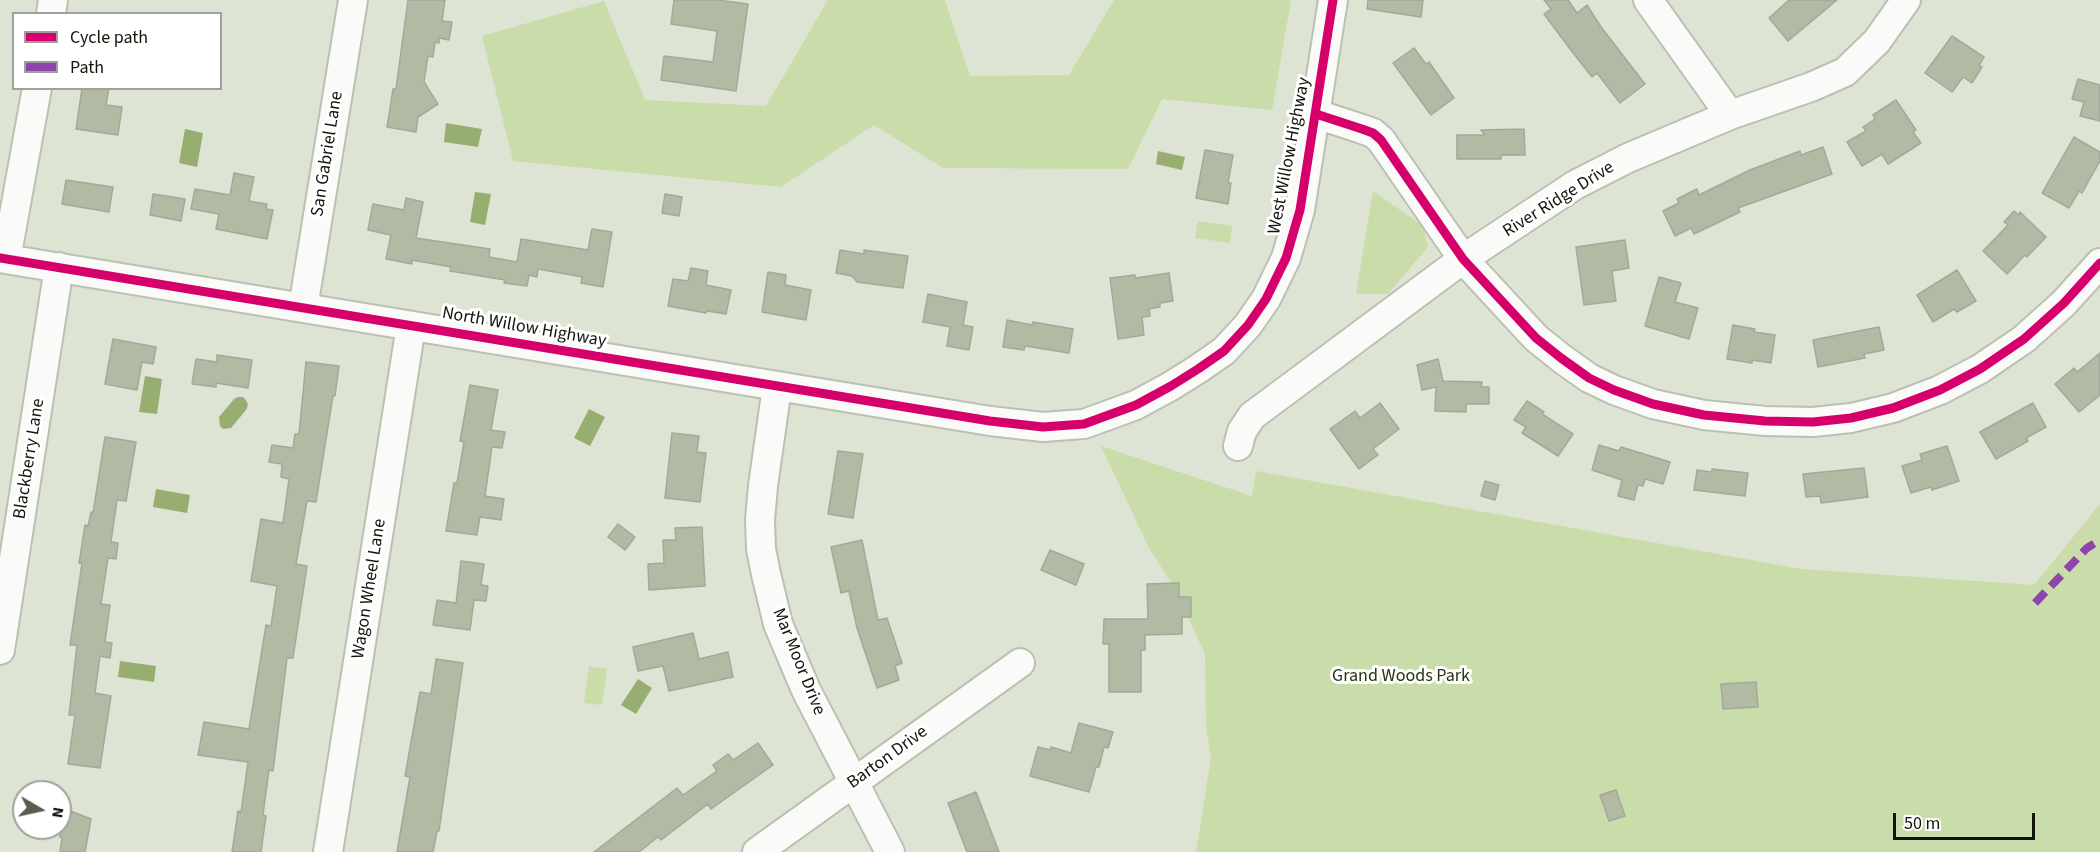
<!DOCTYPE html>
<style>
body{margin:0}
#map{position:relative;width:2100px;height:852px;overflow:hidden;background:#dee4d3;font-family:"Source Sans 3",sans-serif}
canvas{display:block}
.legend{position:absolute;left:12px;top:12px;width:210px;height:78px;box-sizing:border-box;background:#fff;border:2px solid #a0a19d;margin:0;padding:8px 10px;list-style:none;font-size:18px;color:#11150a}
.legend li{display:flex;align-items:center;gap:12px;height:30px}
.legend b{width:30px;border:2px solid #a0a19d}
.north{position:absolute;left:12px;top:780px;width:60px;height:60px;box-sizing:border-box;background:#fff;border:2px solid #a0a19d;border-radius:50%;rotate:99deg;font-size:16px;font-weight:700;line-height:24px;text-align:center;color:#11150a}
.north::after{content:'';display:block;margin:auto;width:21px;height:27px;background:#595d50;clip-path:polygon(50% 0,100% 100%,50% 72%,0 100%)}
.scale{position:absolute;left:1893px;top:813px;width:142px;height:27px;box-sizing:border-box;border:3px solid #11150a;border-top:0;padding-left:8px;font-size:18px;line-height:21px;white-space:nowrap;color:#11150a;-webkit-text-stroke:4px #fff;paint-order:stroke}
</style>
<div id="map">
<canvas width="2100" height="852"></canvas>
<ul class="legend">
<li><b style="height:8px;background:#d6006c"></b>Cycle path</li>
<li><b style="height:8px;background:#8e44ad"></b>Path</li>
</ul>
<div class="north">N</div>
<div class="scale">50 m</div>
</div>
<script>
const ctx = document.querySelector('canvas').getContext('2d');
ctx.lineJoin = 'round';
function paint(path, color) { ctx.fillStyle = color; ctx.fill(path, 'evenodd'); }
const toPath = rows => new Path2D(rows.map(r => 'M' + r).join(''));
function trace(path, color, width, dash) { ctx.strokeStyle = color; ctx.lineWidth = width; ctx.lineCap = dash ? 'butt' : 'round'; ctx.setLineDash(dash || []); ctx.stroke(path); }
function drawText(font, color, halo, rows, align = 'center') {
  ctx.font = font + ' "Source Sans 3",sans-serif'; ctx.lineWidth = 6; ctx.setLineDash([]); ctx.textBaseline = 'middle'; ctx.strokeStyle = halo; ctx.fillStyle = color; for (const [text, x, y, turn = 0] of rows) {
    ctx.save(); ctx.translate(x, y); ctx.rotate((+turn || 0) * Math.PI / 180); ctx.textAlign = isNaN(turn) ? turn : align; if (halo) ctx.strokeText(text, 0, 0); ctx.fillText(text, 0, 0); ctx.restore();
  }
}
paint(toPath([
 [828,0,945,0,970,76,1069,75,1114,0,1291,0,1272,110,1162,99,1128,169,943,168,874,125,781,187,513,161,482,36,604,1,645,100,766,106],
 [1373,191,1423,226,1428,247,1388,294,1356,294],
 [1198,221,1232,226,1230,243,1195,238],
 [1101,446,1252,496,1256,471,1801,569,2034,585,2100,504,2100,852,1196,852,1211,758,1206,725,1205,654,1175,589,1148,546],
 [589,666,607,669,602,705,584,703]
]), '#cadca9');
paint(toPath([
 [446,123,482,129,478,147,444,142],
 [185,129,203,133,197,167,179,163],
 [1158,151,1185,157,1182,170,1156,164],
 [475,192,491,194,485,225,470,222],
 [145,376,162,379,157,414,139,412],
 [238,397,243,397,246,400,248,405,246,410,231,428,223,429,220,426,219,417,234,399],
 [589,409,605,417,590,446,574,438],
 [156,489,190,495,187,513,153,507],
 [120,661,156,666,154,682,118,677],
 [638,679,652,688,636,714,621,705]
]), '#98ad70');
const building = toPath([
 [408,0,445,0,442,21,452,22,449,40,439,38,439,43,435,42,433,57,428,56,424,82,438,104,418,117,416,132,387,127,393,89,396,89,408,0],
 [674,0,718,0,748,4,736,91,661,80,664,56,713,62,717,31,671,24,674,0],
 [1368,0,1423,0,1421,17,1367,9,1368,0],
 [1544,0,1568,0,1577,13,1587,5,1601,27,1645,84,1620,103,1597,73,1592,77,1570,49,1544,14,1551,9,1544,0],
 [1789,0,1837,0,1788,41,1769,18,1789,0],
 [1952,36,1984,57,1979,66,1982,67,1972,83,1963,77,1952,92,1925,73,1952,36],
 [1414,48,1426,64,1429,62,1454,98,1431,115,1393,63,1414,48],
 [2078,79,2100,85,2100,121,2080,116,2084,102,2072,99,2078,79],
 [82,88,109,88,106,105,122,107,118,135,76,129,82,88],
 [1896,100,1916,130,1913,132,1921,143,1888,164,1882,154,1862,166,1847,142,1866,131,1863,127,1875,119,1873,115,1896,100],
 [1524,129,1525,155,1501,155,1501,159,1457,159,1457,135,1485,135,1481,130,1524,129],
 [2074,137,2100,152,2100,161,2082,193,2079,191,2069,208,2042,193,2074,137],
 [1823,147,1832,174,1738,208,1740,212,1694,234,1691,228,1675,236,1663,211,1679,203,1677,199,1697,189,1699,195,1750,170,1800,151,1801,155,1823,147],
 [1205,150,1233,155,1228,183,1231,183,1228,204,1196,198,1205,150],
 [234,173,254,177,249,201,267,204,266,209,273,210,267,239,216,229,219,214,191,209,195,189,230,195,234,173],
 [66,180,113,187,109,212,62,204,66,180],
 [153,194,185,199,181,221,150,215,153,194],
 [665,194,682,197,679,216,662,213,665,194],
 [406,198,423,202,416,238,490,249,489,257,517,262,521,239,588,250,592,229,612,232,603,287,581,283,582,277,538,269,537,277,529,275,527,286,504,283,505,280,450,271,451,267,412,260,412,264,386,259,391,235,368,230,373,204,404,210,406,198],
 [2014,211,2019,215,2020,212,2046,237,2027,257,2025,255,2007,274,1983,251,2008,225,2004,222,2014,211],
 [1625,240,1629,268,1612,271,1616,301,1584,305,1576,247,1625,240],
 [840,250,864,254,864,250,908,256,903,288,857,282,852,276,836,273,840,250],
 [691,268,708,271,706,285,731,290,726,314,707,311,706,313,668,306,673,279,688,281,691,268],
 [1957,270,1976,301,1957,312,1954,309,1933,322,1917,295,1957,270],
 [768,272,786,275,785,285,811,290,806,320,762,312,768,272],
 [1169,273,1173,301,1160,303,1160,307,1149,309,1150,316,1142,317,1144,335,1118,339,1110,278,1135,275,1136,278,1169,273],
 [1659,277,1681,283,1675,302,1698,308,1689,339,1645,326,1659,277],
 [928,294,967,302,963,325,973,327,969,350,947,346,950,327,923,322,928,294],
 [1007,320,1032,325,1033,322,1073,329,1069,353,1025,346,1024,350,1003,347,1007,320],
 [1733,325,1755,329,1754,332,1775,335,1771,363,1752,360,1752,363,1727,359,1733,325],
 [1879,327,1884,350,1864,354,1865,358,1818,367,1813,340,1879,327],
 [113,339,156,347,153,364,142,362,137,390,105,384,113,339],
 [2100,353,2100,395,2079,412,2055,384,2074,368,2077,372,2100,353],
 [217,355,252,360,248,388,216,383,216,387,192,384,196,359,217,362,217,355],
 [1438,359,1443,381,1482,382,1481,387,1489,387,1489,404,1466,404,1466,412,1435,411,1436,387,1422,390,1417,365,1438,359],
 [306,362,339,366,335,396,333,396,316,502,307,501,296,564,307,566,293,658,287,658,273,771,269,770,263,815,266,816,261,852,232,852,238,811,241,812,248,762,198,755,204,722,249,729,266,625,271,626,277,586,251,581,261,519,283,523,289,479,281,477,282,464,269,462,272,445,293,448,295,434,299,434,306,362],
 [470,385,498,390,491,430,505,432,502,448,492,447,485,496,504,499,501,520,480,517,477,535,446,531,454,483,457,483,464,442,460,441,470,385],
 [1527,401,1544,412,1542,414,1573,434,1558,456,1522,433,1526,427,1514,420,1527,401],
 [1380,403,1399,429,1373,449,1378,455,1359,469,1330,429,1355,411,1360,418,1380,403],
 [2033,403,2046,427,2026,438,2028,441,1996,459,1980,432,2033,403],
 [672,433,699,436,697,452,706,453,700,502,665,498,672,433],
 [105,437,136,442,126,501,117,500,111,542,118,543,116,559,108,558,101,604,110,605,105,642,112,643,110,658,100,656,95,693,111,696,100,768,68,764,75,715,69,715,77,645,70,645,82,563,79,563,85,525,88,526,91,512,93,513,105,437],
 [1599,445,1619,451,1621,447,1670,462,1663,484,1645,479,1643,486,1638,485,1634,500,1618,496,1622,480,1592,470,1599,445],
 [1947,446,1959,481,1932,490,1931,487,1911,493,1902,466,1922,460,1920,454,1947,446],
 [838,451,863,454,853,518,828,514,838,451],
 [1864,468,1868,497,1821,503,1820,496,1806,497,1803,474,1864,468],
 [1712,469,1748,473,1745,496,1694,490,1697,470,1712,472,1712,469],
 [1485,481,1499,485,1495,500,1481,496,1485,481],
 [618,524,635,537,625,550,608,537,618,524],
 [702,527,705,586,649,590,648,564,664,563,663,540,676,540,675,528,702,527],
 [862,540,878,620,887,618,902,663,895,666,899,680,877,688,857,628,849,591,841,593,831,547,862,540],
 [1050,550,1084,564,1076,585,1041,570,1050,550],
 [461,561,484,564,481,585,488,586,486,601,474,600,470,630,433,625,437,600,456,603,461,561],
 [1179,583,1179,597,1191,597,1191,617,1182,617,1182,634,1145,635,1145,650,1141,650,1141,692,1109,692,1109,644,1103,644,1104,619,1148,619,1147,584,1179,583],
 [693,633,699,659,728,652,733,677,669,691,663,666,638,671,633,647,693,633],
 [436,659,463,663,439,831,437,831,433,852,397,852,410,777,405,776,420,692,431,694,436,659],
 [1756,682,1758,707,1723,709,1721,684,1756,682],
 [1079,723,1113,732,1108,748,1104,747,1099,767,1096,767,1089,792,1030,776,1038,747,1051,750,1051,747,1071,753,1079,723],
 [758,743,773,765,711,809,708,804,661,840,658,837,639,852,594,852,677,788,683,795,717,771,713,765,728,754,733,760,758,743],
 [1616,790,1625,816,1609,821,1600,795,1616,790],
 [976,792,999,852,967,852,948,803,976,792],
 [60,807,91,819,85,852,60,852,62,838,60,837,60,807]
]);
paint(building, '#b2baa3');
trace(building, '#a3a89b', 1.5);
const minor = toPath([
 [1648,0,1730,115],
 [51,14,53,0],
 [1316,114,1362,129,1373,133,1381,140,1463,259,1536,338,1561,358,1589,378,1614,390,1653,404,1704,415,1765,421,1813,422,1851,418,1893,408,1940,390,1980,369,2024,339,2064,303,2100,263],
 [0,258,990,421,1043,427,1084,424,1136,405,1171,386,1198,369,1224,351,1248,325,1266,299,1286,258,1300,210,1333,0],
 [6,259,37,88],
 [303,308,353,0],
 [777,387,763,486,760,520,761,549,766,574,778,624,806,690,890,852],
 [1238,446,1242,431,1252,416,1463,259,1575,185,1628,158,1730,115,1811,87,1845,72,1877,41,1906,0],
 [0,650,59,267],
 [328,852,411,326],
 [757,852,1020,663]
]);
trace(minor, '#bbc0b2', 32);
trace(minor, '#fafbf8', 28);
trace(toPath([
 [2035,603,2087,548,2100,540]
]), '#8e44ad', 8, [15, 8]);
trace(toPath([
 [1316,114,1362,129,1373,133,1381,140,1463,259,1536,338,1561,358,1589,378,1614,390,1653,404,1704,415,1765,421,1813,422,1851,418,1893,408,1940,390,1980,369,2024,339,2064,303,2100,263],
 [0,258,990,421,1043,427,1084,424,1136,405,1171,386,1198,369,1224,351,1248,325,1266,299,1286,258,1300,210,1333,0]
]), '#d6006c', 9);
drawText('18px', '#11150a', '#fff', [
 ["San Gabriel Lane",328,154,-81],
 ["West Willow Highway",1290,156,-79],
 ["River Ridge Drive",1559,200,-32],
 ["North Willow Highway",524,328,10],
 ["Blackberry Lane",30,459,-81],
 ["Wagon Wheel Lane",370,589,-81],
 ["Mar Moor Drive",798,662,68],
 ["Barton Drive",888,758,-36]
]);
drawText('18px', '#2a3513', '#fff', [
 ["Grand Woods Park",1401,677]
]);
</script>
